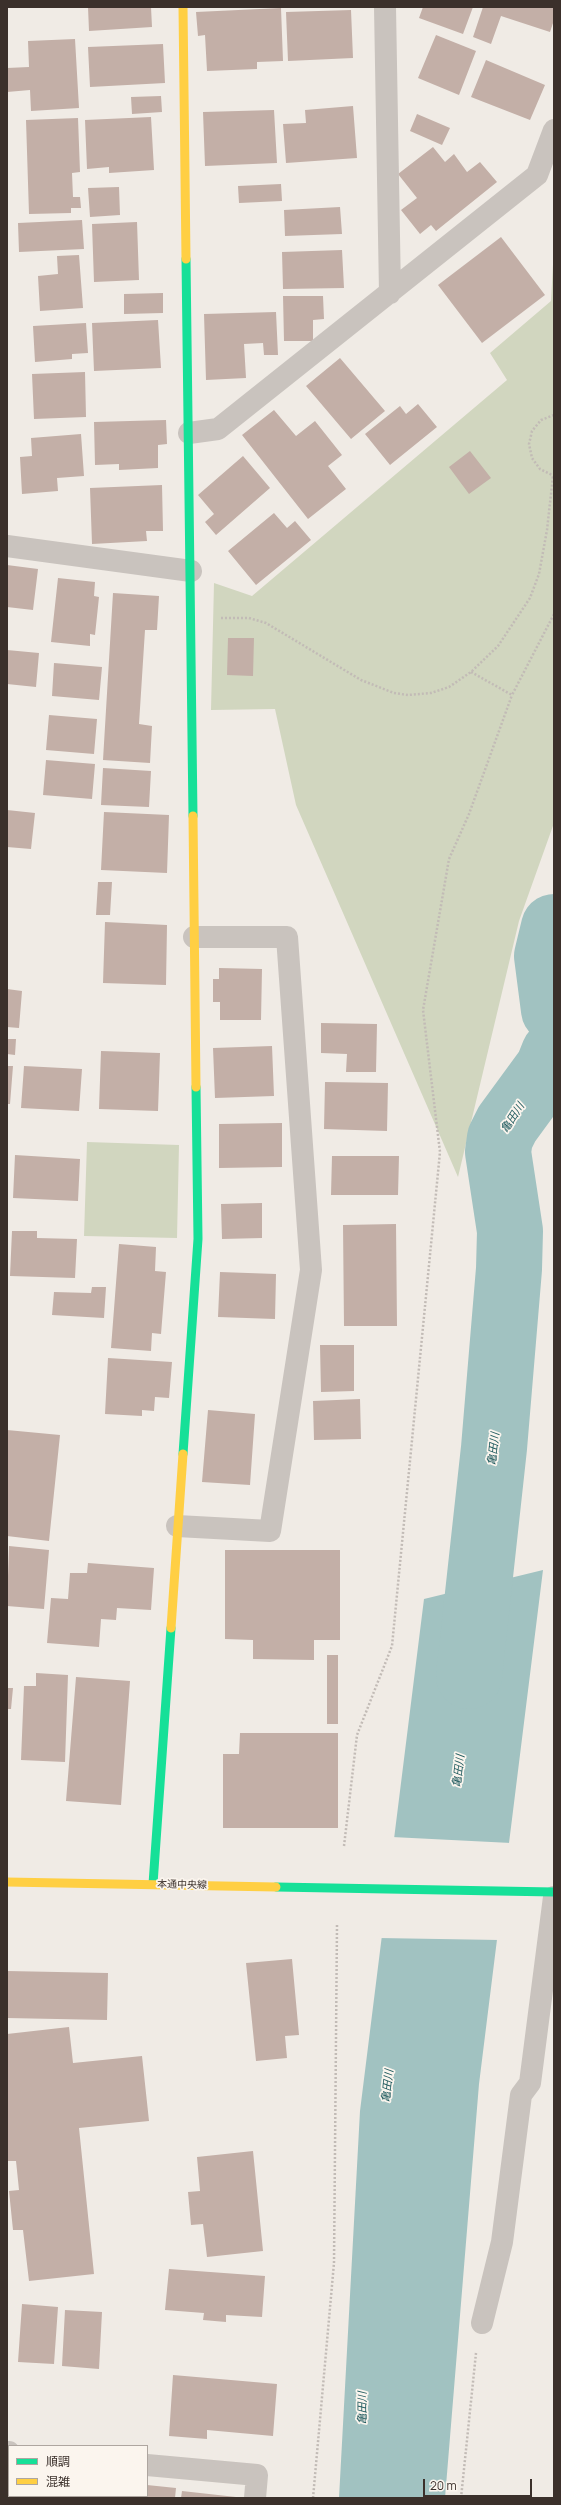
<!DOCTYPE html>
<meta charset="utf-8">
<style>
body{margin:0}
#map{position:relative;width:561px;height:2505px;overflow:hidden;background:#f0ebe5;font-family:Manrope,"Noto Sans JP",sans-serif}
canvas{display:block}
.frame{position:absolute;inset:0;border:8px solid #3b302b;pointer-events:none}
.legend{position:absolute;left:8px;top:2445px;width:140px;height:52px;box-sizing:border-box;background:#fbf5ee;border:1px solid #aea6a0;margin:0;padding:5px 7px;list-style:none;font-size:12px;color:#3b302b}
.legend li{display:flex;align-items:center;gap:8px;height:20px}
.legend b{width:20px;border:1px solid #aea6a0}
.scale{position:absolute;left:423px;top:2479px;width:109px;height:18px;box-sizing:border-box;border:2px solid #3b302b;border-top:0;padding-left:5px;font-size:12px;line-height:14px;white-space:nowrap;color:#3b302b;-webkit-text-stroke:3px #fbf5ee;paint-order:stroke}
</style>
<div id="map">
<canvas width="561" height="2505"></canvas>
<div class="frame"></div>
<ul class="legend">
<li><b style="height:5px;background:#16e098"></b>順調</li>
<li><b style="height:5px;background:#ffcf43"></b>混雑</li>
</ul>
<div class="scale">20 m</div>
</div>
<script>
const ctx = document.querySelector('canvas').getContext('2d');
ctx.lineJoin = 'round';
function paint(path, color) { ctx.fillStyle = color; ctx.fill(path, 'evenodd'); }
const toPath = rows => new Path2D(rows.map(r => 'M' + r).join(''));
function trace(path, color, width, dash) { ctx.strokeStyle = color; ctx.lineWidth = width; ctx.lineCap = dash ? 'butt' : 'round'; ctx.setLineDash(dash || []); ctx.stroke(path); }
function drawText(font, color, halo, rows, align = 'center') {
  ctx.font = font + ' Manrope,"Noto Sans JP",sans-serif'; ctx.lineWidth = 3.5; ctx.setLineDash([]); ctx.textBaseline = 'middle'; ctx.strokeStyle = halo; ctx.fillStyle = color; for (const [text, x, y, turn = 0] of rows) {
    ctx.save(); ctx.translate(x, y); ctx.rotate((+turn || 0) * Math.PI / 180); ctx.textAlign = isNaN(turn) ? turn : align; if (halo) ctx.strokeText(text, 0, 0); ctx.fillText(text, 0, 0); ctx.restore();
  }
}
paint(toPath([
 [554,246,554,823,519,921,458,1177,296,805,275,709,211,710,214,583,252,596,507,380,490,353,551,301],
 [87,1142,179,1145,177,1238,84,1236]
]), '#d1d6bf');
paint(toPath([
 [543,1570,479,2084,445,2498,339,2498,360,2111,424,1599]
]), '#a1c2c1');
paint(toPath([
 [392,1837,511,1843,499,1940,379,1938]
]), '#f0ebe5');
trace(toPath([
 [554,927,547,956,554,1010],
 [469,1676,494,1448,509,1269,510,1231,498,1152,500,1138,507,1124,548,1068,554,1053]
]), '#a1c2c1', 66);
paint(toPath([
 [88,7,151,7,152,27,89,31],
 [423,7,473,7,463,34,419,18],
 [483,7,554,7,554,20,550,32,501,16,491,44,473,37],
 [281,8,283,61,257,62,257,69,207,71,205,35,198,36,196,12],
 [351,10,353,58,288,61,286,12],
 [436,35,476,51,459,95,418,78],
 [75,39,79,108,31,111,30,90,7,92,7,68,29,67,28,41],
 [163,44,165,83,90,87,88,47],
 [486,60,545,85,530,120,471,97],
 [161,96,162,112,132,114,131,97],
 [353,106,357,158,286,163,283,124,306,123,305,110],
 [274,110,277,163,205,166,203,112],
 [417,114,450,128,442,145,410,131],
 [151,117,154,170,109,173,109,167,87,169,85,120],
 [78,118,80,172,72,173,73,197,80,197,81,208,71,208,71,213,29,214,26,120],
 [433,147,445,162,454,154,467,172,480,162,497,182,436,231,431,225,420,234,401,210,417,198,398,174],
 [281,184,282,201,239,203,238,186],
 [119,187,120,215,90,217,88,188],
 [340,207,342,234,285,236,284,210],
 [82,220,84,249,19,252,18,223],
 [137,222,139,280,94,282,92,224],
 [501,237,545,295,482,343,438,285],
 [342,250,344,288,283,289,282,252],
 [79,255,83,308,40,311,38,276,58,274,57,256],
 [163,293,163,313,124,314,124,294],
 [283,296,323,296,324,319,313,320,313,341,284,341],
 [276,312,278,355,264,355,263,343,244,344,246,378,206,380,204,314],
 [158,320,161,368,94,371,92,323],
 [86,323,88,353,72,354,72,359,35,362,33,326],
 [340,358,385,411,351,439,306,386],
 [85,372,86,417,34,419,32,374],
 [418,404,437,427,390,465,365,434,400,406,406,414],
 [274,410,296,436,315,421,342,455,328,466,346,489,308,519,242,435],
 [166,420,167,444,158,445,158,468,119,470,119,464,95,465,94,422],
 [81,434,84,476,57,478,58,491,22,494,20,457,32,456,31,438],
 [470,451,491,478,469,494,449,467],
 [243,456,270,488,216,535,205,522,214,514,198,495],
 [162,485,163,531,146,531,147,541,92,544,90,488],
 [274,513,287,528,295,521,311,540,256,585,228,551],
 [7,565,38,569,33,610,7,607],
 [58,578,95,582,94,596,99,597,95,635,90,634,90,646,51,642],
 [113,593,159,596,157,630,145,630,139,724,152,726,150,763,103,760],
 [228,638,254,638,253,676,227,675],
 [7,650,39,653,36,687,7,684],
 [54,663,102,667,99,700,52,696],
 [49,715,97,719,94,754,46,750],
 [46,760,95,764,92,799,43,795],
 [103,768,151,771,149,807,101,805],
 [7,810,35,813,31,849,7,847],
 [104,812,169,815,167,873,101,870],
 [98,882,112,882,110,915,96,915],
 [105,922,167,925,166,985,103,983],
 [219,968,262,969,261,1020,220,1020,220,1002,213,1002,213,979,219,979],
 [7,989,22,991,19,1028,7,1027],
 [321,1023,377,1024,376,1072,346,1072,347,1054,321,1053],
 [7,1039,16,1039,15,1055,7,1054],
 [272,1046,274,1096,215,1098,213,1048],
 [101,1051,160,1053,158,1111,99,1109],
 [7,1066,13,1066,10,1104,7,1104],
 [24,1066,82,1069,79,1111,21,1108],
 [325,1082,388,1083,387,1131,324,1129],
 [282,1123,282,1167,219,1168,219,1124],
 [15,1155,80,1159,78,1201,13,1198],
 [332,1156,399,1156,398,1195,331,1195],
 [262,1203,262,1238,222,1239,221,1204],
 [396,1224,397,1326,344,1326,343,1225],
 [12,1231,37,1231,37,1238,77,1239,75,1278,10,1276],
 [119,1244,156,1247,155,1271,166,1272,161,1334,152,1333,151,1351,111,1348],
 [220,1272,276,1274,275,1319,218,1317],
 [92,1287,106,1287,104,1318,52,1315,54,1292,91,1293],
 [320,1345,354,1345,354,1391,321,1392],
 [108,1358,172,1362,169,1398,155,1397,154,1411,142,1410,142,1416,105,1414],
 [360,1399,361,1439,314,1440,313,1401],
 [208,1410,255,1414,250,1485,202,1482],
 [7,1430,60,1435,49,1541,7,1536],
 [9,1546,49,1550,44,1609,7,1606],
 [225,1550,340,1550,340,1640,314,1640,314,1660,253,1659,253,1640,225,1639],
 [88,1563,154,1568,151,1610,117,1608,116,1620,101,1619,99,1647,47,1643,51,1598,68,1599,70,1573,87,1573],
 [327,1655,338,1655,338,1724,327,1724],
 [36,1673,68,1675,65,1762,21,1760,24,1686,36,1686],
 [76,1677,130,1681,121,1805,66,1801],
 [7,1688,13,1688,11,1709,7,1709],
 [240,1733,338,1733,338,1828,223,1828,223,1754,239,1754],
 [292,1959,299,2035,285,2036,287,2058,256,2061,246,1963],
 [7,1971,108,1973,107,2020,7,2018],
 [69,2027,73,2063,142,2056,149,2121,79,2128,94,2274,29,2281,23,2230,13,2230,9,2191,19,2190,16,2161,7,2161,7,2034],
 [253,2151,263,2251,207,2257,203,2224,191,2225,188,2192,200,2191,197,2157],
 [169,2269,265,2276,262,2317,226,2315,226,2322,203,2320,204,2313,165,2310],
 [22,2304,58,2307,54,2364,18,2362],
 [65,2310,102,2312,99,2369,62,2366],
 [173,2375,277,2384,273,2436,207,2430,207,2439,169,2436],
 [147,2485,176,2488,175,2498,133,2498,133,2496,147,2496],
 [182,2491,236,2497,236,2498,181,2498],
 [56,2496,114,2496,114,2498,55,2498]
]), '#c3afa7');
trace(toPath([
 [554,415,541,420,532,431,529,444,532,458,540,469,554,476],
 [221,618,249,618,266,623,361,680,394,693,408,695,431,693,449,687,471,672,498,646,530,598,539,574,547,530,553,476],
 [471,672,512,695,554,614],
 [344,1846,357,1735,392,1646,440,1152,423,1010,449,859,469,814,512,695],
 [313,2498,334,2263,337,1925],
 [461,2498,476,2353]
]), '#c2bbb6', 2.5, [2, 2]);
trace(toPath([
 [482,2323,502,2242,521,2095,530,2083,554,1897]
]), '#c9c3be', 22);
trace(toPath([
 [385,7,390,293],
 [189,433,218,429,537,175,554,130],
 [7,546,191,571],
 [177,1526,270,1531,311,1270,287,937,194,937],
 [7,2452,9,2452],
 [147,2465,257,2475,255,2498]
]), '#c9c3be', 22);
trace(toPath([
 [186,259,193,816],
 [183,1454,198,1239,196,1087],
 [153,1884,171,1628],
 [276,1887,554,1892]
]), '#16e098', 9);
trace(toPath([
 [183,7,186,259],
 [193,816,196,1087],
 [171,1628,183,1454],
 [7,1882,276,1887]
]), '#ffcf43', 9);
drawText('10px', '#3b302b', '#fbf5ee', [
 ["本通中央線",182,1885,1]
]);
drawText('italic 11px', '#1f5a5e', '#fbf5ee', [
 ["亀田川",513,1118,-57],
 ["亀田川",494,1449,-84],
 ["亀田川",459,1771,-83],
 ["亀田川",388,2086,-84],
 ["亀田川",363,2408,-90]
]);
</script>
